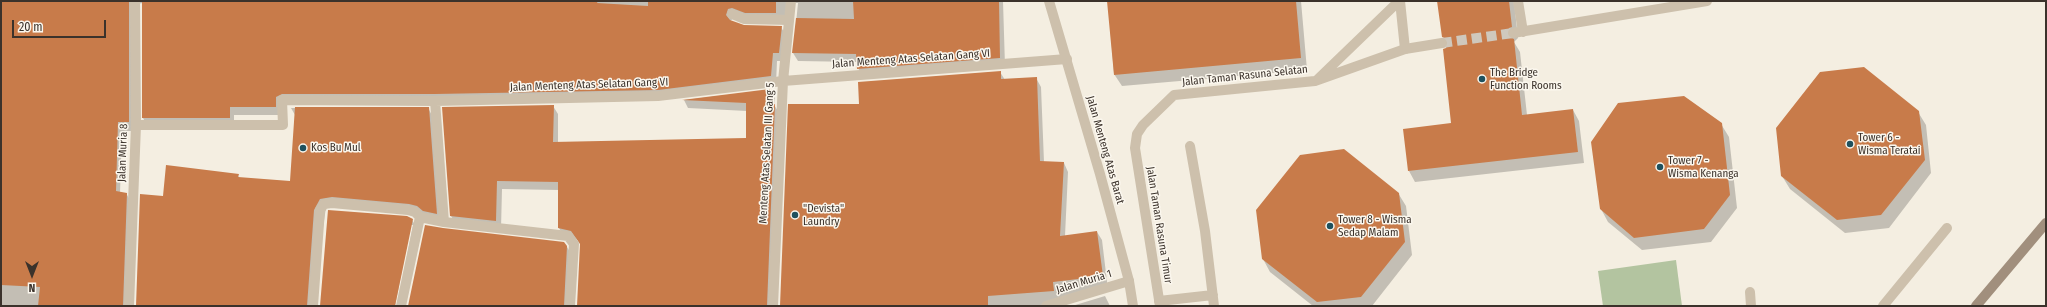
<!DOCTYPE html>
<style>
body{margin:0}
#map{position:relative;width:2047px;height:307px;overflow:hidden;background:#f4eee1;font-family:"Fira Sans Condensed",sans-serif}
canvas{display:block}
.frame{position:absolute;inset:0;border:2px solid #3b322b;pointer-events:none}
.north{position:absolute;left:12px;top:255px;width:40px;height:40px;-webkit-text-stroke:3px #fbf7ee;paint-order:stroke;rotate:180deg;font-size:11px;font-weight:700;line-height:16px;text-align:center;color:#3b322b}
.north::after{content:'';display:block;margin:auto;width:14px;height:18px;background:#3b322b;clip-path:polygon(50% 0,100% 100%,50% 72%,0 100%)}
.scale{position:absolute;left:12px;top:20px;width:94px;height:18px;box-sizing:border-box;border:2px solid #3b322b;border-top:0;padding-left:5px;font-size:12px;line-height:14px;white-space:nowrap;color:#3b322b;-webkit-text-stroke:3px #fbf7ee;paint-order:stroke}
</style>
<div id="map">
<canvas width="2047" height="307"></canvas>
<div class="frame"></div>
<div class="north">N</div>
<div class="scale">20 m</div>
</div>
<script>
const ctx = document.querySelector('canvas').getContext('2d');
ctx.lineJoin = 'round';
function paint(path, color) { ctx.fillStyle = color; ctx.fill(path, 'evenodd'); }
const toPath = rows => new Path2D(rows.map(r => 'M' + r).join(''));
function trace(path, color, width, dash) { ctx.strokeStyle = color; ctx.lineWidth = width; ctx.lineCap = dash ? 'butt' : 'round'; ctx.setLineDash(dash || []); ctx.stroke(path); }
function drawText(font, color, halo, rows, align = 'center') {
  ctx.font = font + ' "Fira Sans Condensed",sans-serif'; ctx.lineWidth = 3; ctx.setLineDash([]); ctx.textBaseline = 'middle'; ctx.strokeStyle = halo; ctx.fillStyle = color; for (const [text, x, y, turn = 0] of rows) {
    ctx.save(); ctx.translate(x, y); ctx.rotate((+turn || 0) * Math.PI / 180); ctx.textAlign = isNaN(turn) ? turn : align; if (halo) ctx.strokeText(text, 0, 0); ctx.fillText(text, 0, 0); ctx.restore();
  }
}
paint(toPath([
 [1676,260,1682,306,1603,306,1598,271]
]), '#b3c4a0');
paint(toPath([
 [1,1,1003,1,1005,66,863,77,858,68,858,62,798,61,793,53,798,3,796,3,790,6,788,22,737,16,730,21,742,26,781,27,786,36,784,61,777,61,776,84,663,98,287,102,280,115,234,115,234,127,148,127,143,118,143,3,136,4,134,131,122,131,120,193,126,193,131,202,127,306,1,306],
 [1108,1,1301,1,1307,70,1122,86,1114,74],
 [1439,1,1514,1,1518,38,1514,42,1520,52,1527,115,1573,110,1579,121,1584,163,1415,182,1409,171,1452,124,1448,46,1443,36],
 [1000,72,1005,80,1036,78,1041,87,1044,162,1064,163,1068,172,1065,236,1097,232,1102,240,1108,290,1056,306,781,306,860,105],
 [770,90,775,98,774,105,780,114,771,306,578,306,581,245,577,239,564,237,559,228,559,190,502,189,501,229,456,224,451,216,553,106,558,114,558,143,747,139,747,111,688,108,684,100],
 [291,108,428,108,433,117,441,222,423,214,326,207,312,306,137,306,164,198,238,175,240,179,291,182,295,115],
 [1918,112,1926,125,1931,173,1889,228,1845,233,1790,189,1782,176],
 [1721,124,1729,137,1737,208,1711,242,1642,250,1608,222,1601,209],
 [1398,193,1406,206,1412,255,1372,306,1313,306,1270,272,1263,259],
 [412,220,417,228,397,306,413,225,411,225,395,306,321,306],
 [567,247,572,255,568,306,409,306],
 [1105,296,1110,306,1072,306]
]), '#0003');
paint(toPath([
 [1,1,129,1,129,122,118,122,116,191,127,193,123,306,38,306,40,287,1,285],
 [142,1,598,1,597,3,648,6,648,1,776,1,776,13,745,13,732,8,728,9,726,15,730,20,744,25,782,26,779,53,773,53,771,76,658,90,435,94,282,94,276,97,276,107,230,107,230,118,142,118],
 [853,1,999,1,1000,58,857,69,856,54,792,53,796,18,854,19],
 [1107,1,1296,1,1301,58,1114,75],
 [1437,1,1509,1,1512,27,1509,28,1507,34,1508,37,1514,39,1522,115,1573,109,1578,152,1408,171,1403,129,1451,123,1443,49,1446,48,1448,42,1447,39,1442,37],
 [1864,67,1919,111,1925,160,1881,215,1837,220,1781,176,1776,128,1820,72],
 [1001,71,1001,79,1037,77,1040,161,1064,162,1060,236,1097,231,1103,276,1053,282,1054,291,988,296,988,306,780,306,788,104,859,104,858,82],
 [770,89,769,104,775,104,767,306,577,306,580,244,571,231,558,228,558,182,497,181,496,221,450,216,442,107,554,105,553,142,746,138,746,103,682,100],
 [1684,96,1722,123,1730,195,1704,229,1634,238,1600,209,1591,142,1618,103],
 [289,107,429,107,437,214,423,211,417,206,409,204,332,197,320,199,314,210,307,306,136,306,140,194,163,196,166,165,239,174,238,177,290,181,295,107],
 [1344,149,1399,193,1405,242,1361,297,1317,302,1262,259,1256,210,1300,155],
 [328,210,407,216,413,219,395,306,320,306],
 [425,225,443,228,564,242,567,246,564,306,408,306]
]), '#c87b4a');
trace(toPath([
 [1442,43,1513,33]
]), '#cfc8bd', 10, [10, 5]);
trace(toPath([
 [1400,1,1405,49],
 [1190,146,1205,231,1214,306],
 [1750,292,1751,306],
 [1159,301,1213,295],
 [1883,306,1947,228]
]), '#cdc0ac', 10);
trace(toPath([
 [732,14,744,19,789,20]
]), '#cdc0ac', 10);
trace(toPath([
 [1518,1,1523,32],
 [1513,33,1707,1],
 [1318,79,1399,1],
 [435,101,444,222,568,236,574,244,570,306],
 [136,125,283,125,282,100,435,101,658,96,783,81,1067,59],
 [129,306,136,125,135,1],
 [313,306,320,210,324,204,332,203,408,210,415,212,420,217,444,222],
 [401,306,420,217],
 [773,306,783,81,791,1],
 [1046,306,1129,281],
 [1160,306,1135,148,1137,134,1143,125,1174,95,1315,81,1405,49,1442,43]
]), '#cdc0ac', 10);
trace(toPath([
 [1049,1,1100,174,1129,281,1133,306]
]), '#cdc0ac', 10);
trace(toPath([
 [1976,306,2046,223]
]), '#a18f7d', 10);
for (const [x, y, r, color] of [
 [1482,79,4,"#1f515e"],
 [1850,144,4,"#1f515e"],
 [303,148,4,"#1f515e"],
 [1660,167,4,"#1f515e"],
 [795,215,4,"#1f515e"],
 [1330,226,4,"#1f515e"]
]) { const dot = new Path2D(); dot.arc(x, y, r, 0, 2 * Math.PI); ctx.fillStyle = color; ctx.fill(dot); trace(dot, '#fbf7ee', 1.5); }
drawText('11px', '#3b322b', '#fbf7ee', [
 ["Jalan Menteng Atas Selatan Gang VI",911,59,-4],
 ["Jalan Taman Rasuna Selatan",1245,76,-6],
 ["Jalan Menteng Atas Selatan Gang VI",589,85,-2],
 ["Jalan Menteng Atas Barat",1105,150,74],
 ["Jalan Muria 8",123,153,-88],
 ["Menteng Atas Selatan III Gang 5",767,153,-87],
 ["Jalan Taman Rasuna Timur",1159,225,81],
 ["Jalan Muria 1",1084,282,-17]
]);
drawText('11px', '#3b322b', '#fbf7ee', [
 ["The Bridge",1490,73],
 ["Function Rooms",1490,86],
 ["Tower 6 -",1858,138],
 ["Wisma Teratai",1858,151],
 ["Kos Bu Mul",311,148],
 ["Tower 7 -",1668,161],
 ["Wisma Kenanga",1668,174],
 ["\"Devista\"",803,209],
 ["Laundry",803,222],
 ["Tower 8 - Wisma",1338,220],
 ["Sedap Malam",1338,233]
], 'left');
</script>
